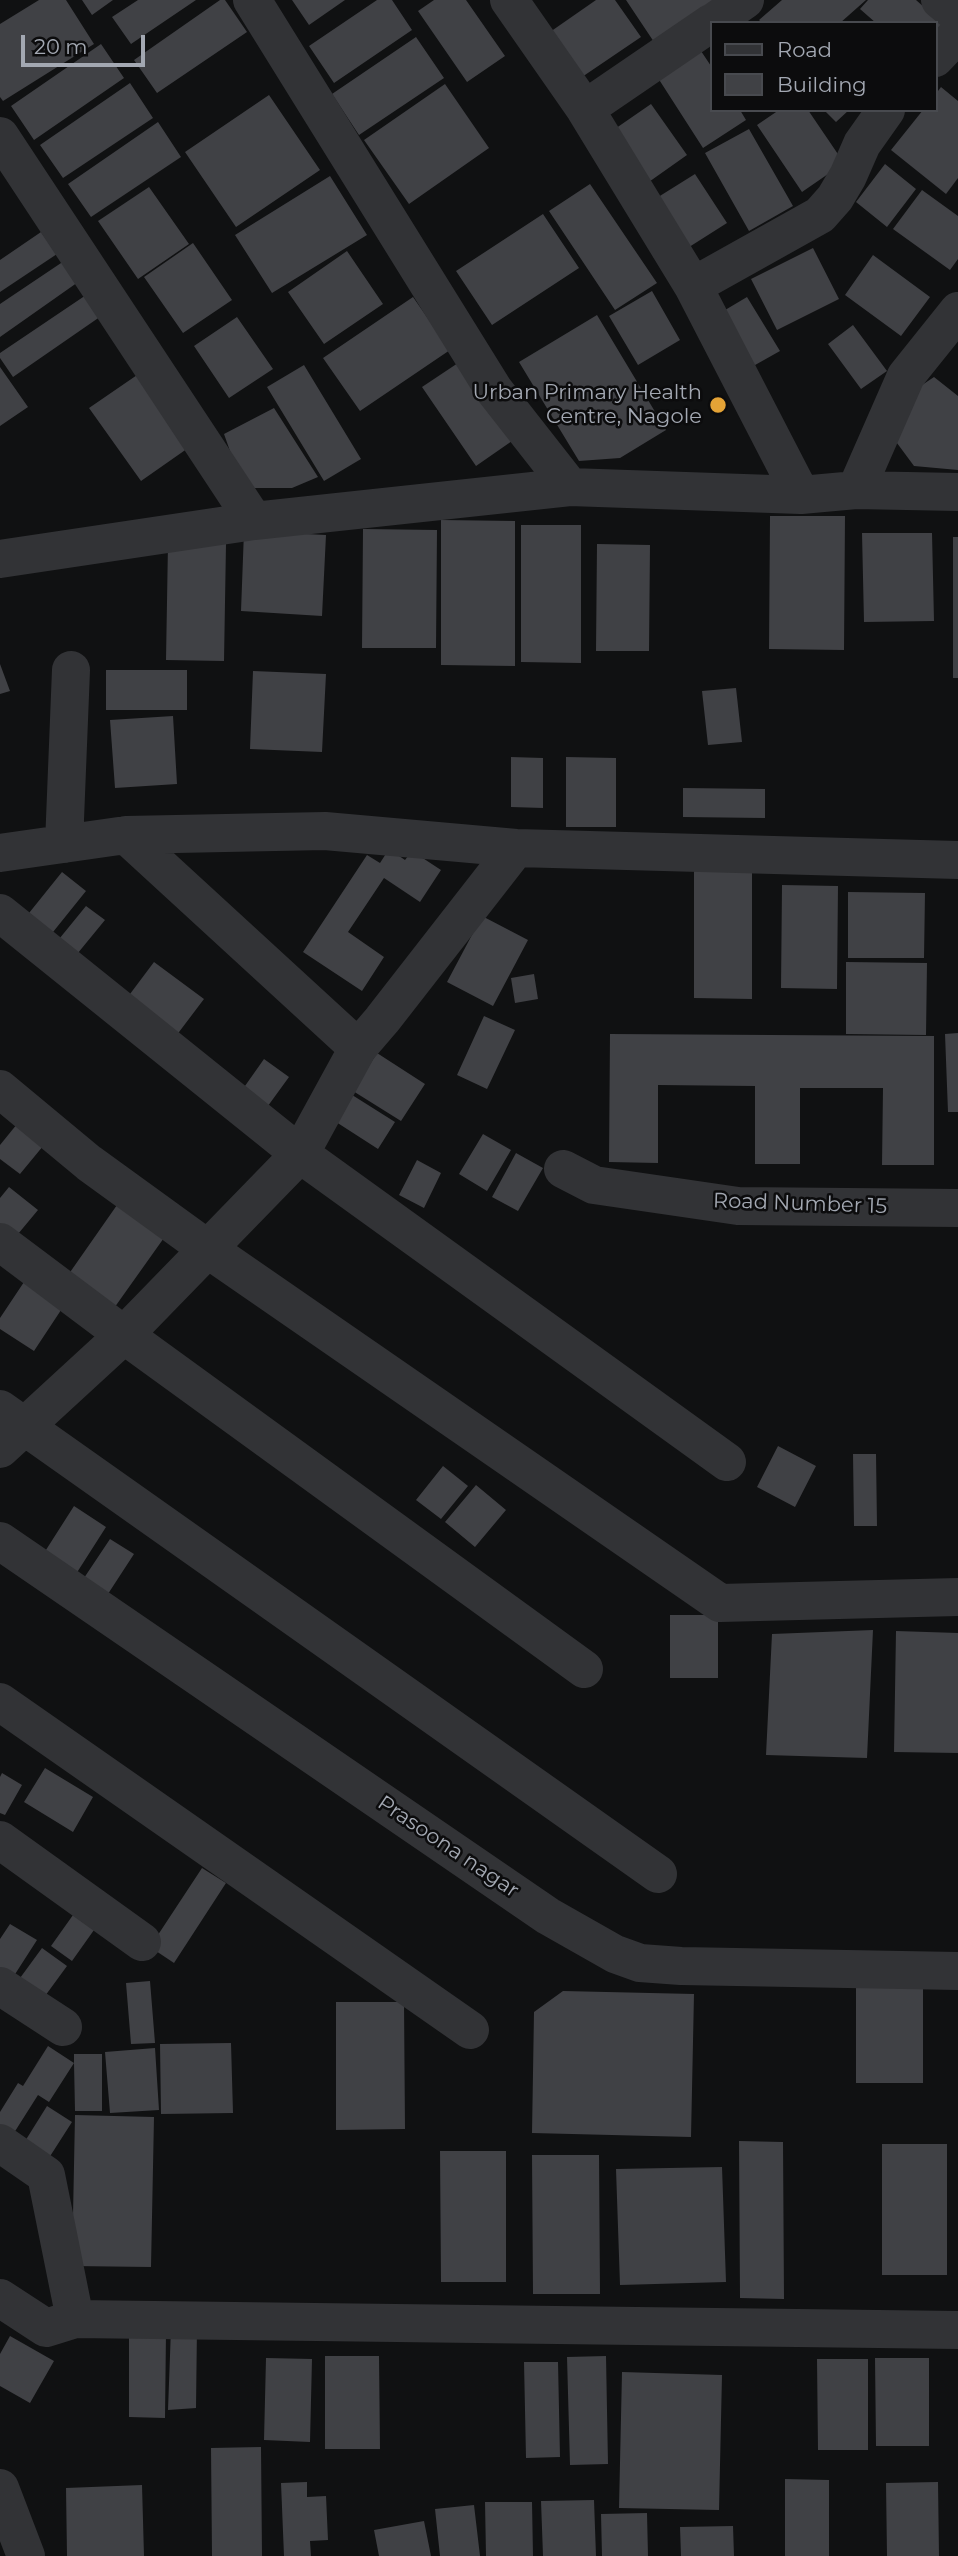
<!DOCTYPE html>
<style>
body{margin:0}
#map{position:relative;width:958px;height:2556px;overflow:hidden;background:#101112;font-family:Montserrat,sans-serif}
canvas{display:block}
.legend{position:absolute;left:710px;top:21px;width:228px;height:91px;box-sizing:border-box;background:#0c0c0d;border:2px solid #484a4f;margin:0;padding:9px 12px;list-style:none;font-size:21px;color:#a3a8b2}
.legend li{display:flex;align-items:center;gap:14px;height:35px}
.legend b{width:35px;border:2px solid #484a4f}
.scale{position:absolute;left:21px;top:35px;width:124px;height:32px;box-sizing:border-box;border:4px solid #a3a8b2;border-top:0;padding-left:9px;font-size:21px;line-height:24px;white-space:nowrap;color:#a3a8b2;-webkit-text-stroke:5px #0c0c0d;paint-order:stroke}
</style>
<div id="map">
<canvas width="958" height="2556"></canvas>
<ul class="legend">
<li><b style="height:9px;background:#323336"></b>Road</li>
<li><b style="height:19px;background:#404145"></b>Building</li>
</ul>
<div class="scale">20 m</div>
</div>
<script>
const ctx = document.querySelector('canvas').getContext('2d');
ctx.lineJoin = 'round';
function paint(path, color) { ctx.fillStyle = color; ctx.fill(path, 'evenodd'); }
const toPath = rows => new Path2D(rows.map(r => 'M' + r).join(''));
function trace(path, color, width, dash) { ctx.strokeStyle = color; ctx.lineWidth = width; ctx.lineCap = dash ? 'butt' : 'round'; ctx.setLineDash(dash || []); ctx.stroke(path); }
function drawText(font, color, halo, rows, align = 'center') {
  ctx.font = font + ' Montserrat,sans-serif'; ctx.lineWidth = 5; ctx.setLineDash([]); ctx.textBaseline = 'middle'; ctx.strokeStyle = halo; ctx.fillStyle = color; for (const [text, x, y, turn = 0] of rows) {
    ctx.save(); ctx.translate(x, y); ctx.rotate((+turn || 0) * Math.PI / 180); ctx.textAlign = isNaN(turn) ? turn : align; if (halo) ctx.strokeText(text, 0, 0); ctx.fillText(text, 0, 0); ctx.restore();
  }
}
paint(toPath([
 [39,0,66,0,94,44,3,101,0,97,0,24],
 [82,0,113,0,92,15],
 [138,0,196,0,131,44,112,17],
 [220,0,225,0,247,32,157,93,134,60],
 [292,0,345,0,309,25],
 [377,0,392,0,412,30,334,83,309,46],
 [434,0,466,0,505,56,467,82,418,11],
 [596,0,615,0,641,37,582,77,550,32],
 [626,0,721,0,656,45],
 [782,0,866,0,840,23,762,23,759,20],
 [868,0,916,0,943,24,935,33,935,23,876,23,860,9],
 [416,37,444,78,359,135,332,94],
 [101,44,124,78,34,140,11,106],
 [701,51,711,66,711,110,740,110,746,120,703,148,658,78],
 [130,83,153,118,63,178,40,145],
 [445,84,489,148,409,204,364,140],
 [941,87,958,101,958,178,946,194,891,150,923,110,935,110,935,95],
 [269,95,320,170,236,227,185,152],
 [651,104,687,155,646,184,609,133],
 [779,110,808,110,844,163,802,192,757,125],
 [824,110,849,110,836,122],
 [158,122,181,157,91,217,68,184],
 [749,129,793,206,749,231,705,153],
 [885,164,916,189,887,227,856,202],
 [695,174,727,223,686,249,655,199],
 [330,176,367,235,272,293,235,235],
 [590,184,657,283,615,310,549,211],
 [149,187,189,244,138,279,98,221],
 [922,190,958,216,958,259,950,270,893,229],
 [543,214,579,268,492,325,456,271],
 [41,232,57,254,0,292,0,260],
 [193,243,232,300,183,333,144,277],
 [813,248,839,299,777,330,751,279],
 [347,251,383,304,324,344,288,292],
 [873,255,930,297,901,336,845,295],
 [67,259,81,280,0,337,0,304],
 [92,291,107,312,13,377,0,358,0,353],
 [652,291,680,340,638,365,609,316],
 [413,297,450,350,360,411,323,358],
 [747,297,780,351,748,369,715,316],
 [597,315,666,430,620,458,579,461,519,362],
 [237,317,273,369,229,398,194,346],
 [853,325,887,371,861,389,828,344],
 [458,363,512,441,476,466,422,387],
 [304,365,361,459,324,481,267,387],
 [0,367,28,407,0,426],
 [140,373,191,446,141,481,89,408],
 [934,377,958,396,958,470,914,466,894,439,913,391],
 [274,408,318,477,292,488,243,488,224,434],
 [770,516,845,516,844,650,769,649],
 [441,520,515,521,515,666,441,665],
 [521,525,581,525,581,663,521,662],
 [363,529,437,530,436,648,362,648],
 [244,531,326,535,322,616,241,611],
 [862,533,932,533,934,621,864,622],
 [953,537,958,537,958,678,953,678],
 [168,543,226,544,224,661,166,660],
 [597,544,650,545,649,651,596,651],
 [0,664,10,691,0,694],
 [106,670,187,670,187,710,106,710],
 [253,671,326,674,322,752,250,749],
 [736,688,742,742,708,745,702,691],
 [173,716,177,784,115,788,110,720],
 [511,757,543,758,543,808,511,807],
 [566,757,616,758,616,827,566,827],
 [683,788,765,789,765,818,683,817],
 [389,849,405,860,412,851,441,870,420,902,384,878,348,932,384,957,362,991,303,952,367,855,380,863],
 [694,870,752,870,752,999,694,998],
 [62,872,86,891,49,937,25,918],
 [782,885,838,886,837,989,781,988],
 [848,892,925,893,924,958,848,958],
 [86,906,105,920,73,959,55,944],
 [482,916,528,940,493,1006,447,982],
 [154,962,204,999,176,1036,127,998],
 [846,962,927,963,926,1035,846,1034],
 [534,974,538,999,515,1003,511,978],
 [484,1016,515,1030,487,1089,457,1075],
 [958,1033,958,1112,948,1112,945,1034],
 [610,1034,934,1036,934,1165,882,1165,883,1088,800,1088,800,1164,755,1164,755,1086,658,1085,658,1163,609,1162],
 [377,1053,425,1084,401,1121,353,1091],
 [264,1059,289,1077,265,1110,240,1093],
 [349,1093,395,1122,378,1149,333,1120],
 [26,1113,53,1134,20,1174,0,1159,0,1145],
 [483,1134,511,1150,487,1191,459,1174],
 [516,1153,543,1168,518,1211,492,1197],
 [417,1160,441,1173,424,1208,399,1195],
 [9,1187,38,1210,13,1240,0,1229,0,1198],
 [124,1195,171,1228,112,1311,66,1278],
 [28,1276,67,1301,34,1351,0,1329,0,1318],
 [778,1446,816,1466,795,1507,757,1487],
 [853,1454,876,1454,877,1526,854,1526],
 [443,1466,468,1486,441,1519,416,1500],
 [476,1485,506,1510,475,1547,445,1522],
 [74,1506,106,1527,76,1574,44,1553],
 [110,1539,134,1554,106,1597,82,1581],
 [670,1615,718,1615,718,1678,670,1678],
 [873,1630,867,1758,766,1755,772,1634],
 [896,1631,958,1633,958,1753,894,1752],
 [45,1768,93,1797,73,1832,24,1802],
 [2,1773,22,1785,5,1815,0,1813,0,1777],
 [202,1868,226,1883,174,1963,150,1947],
 [73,1915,94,1930,72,1961,51,1946],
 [10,1924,37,1940,10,1982,0,1976,0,1939],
 [42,1948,67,1966,37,2007,12,1989],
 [150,1981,155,2043,131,2044,126,1983],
 [856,1985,923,1986,923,2083,856,2083],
 [563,1991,694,1994,691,2137,532,2133,534,2012],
 [336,2002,404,2002,405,2129,336,2130],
 [231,2043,233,2113,161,2114,160,2044],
 [48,2046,74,2063,74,2054,102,2054,102,2111,75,2111,74,2063,49,2102,38,2095,12,2136,0,2129,0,2112,18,2083,23,2086],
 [155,2048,159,2110,110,2113,105,2052],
 [47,2106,72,2122,47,2161,22,2146],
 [75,2115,154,2117,151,2267,72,2266],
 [739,2141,783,2142,784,2299,740,2298],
 [882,2144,947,2144,947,2275,882,2275],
 [440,2151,506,2151,506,2282,441,2282],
 [532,2155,599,2155,600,2294,533,2294],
 [722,2167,726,2282,620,2285,616,2169],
 [197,2326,196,2408,168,2410,171,2328],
 [129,2332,166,2332,165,2418,129,2417],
 [10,2336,54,2361,30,2403,0,2386,0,2354],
 [325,2356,379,2356,380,2449,325,2449],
 [606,2356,608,2464,570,2465,567,2357],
 [266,2358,312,2359,310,2442,264,2440],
 [875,2358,929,2358,929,2446,876,2446],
 [817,2359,868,2359,868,2450,818,2450],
 [524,2362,558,2362,560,2457,526,2458],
 [622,2372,722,2375,719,2510,619,2508],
 [261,2447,262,2556,212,2556,211,2448],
 [785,2479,829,2480,829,2556,785,2556],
 [307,2482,307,2497,326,2496,328,2540,310,2541,311,2556,284,2556,281,2483],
 [938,2482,939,2556,887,2556,886,2483],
 [142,2485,144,2556,67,2556,66,2488],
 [594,2500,596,2556,543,2556,541,2501],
 [485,2502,532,2502,533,2556,486,2556],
 [474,2505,480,2556,440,2556,435,2509],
 [647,2513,648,2556,602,2556,601,2514],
 [424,2521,431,2556,379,2556,374,2530],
 [733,2526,734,2556,681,2556,680,2527]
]), '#404145');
trace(toPath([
 [252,0,494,390,570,487],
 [509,0,585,109,693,286,801,495],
 [940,0,958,15],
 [712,23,745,0],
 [935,58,958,34],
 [585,109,711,23],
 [0,136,254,521],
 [693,286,820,215,835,198,848,176,862,144,886,110],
 [856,490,906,376,958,311],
 [0,559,254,521,570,487,801,495,856,490,958,492],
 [126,835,358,1048],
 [64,844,71,670],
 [0,853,126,835,325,831,516,848,958,860],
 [0,913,300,1154,727,1462],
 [0,1089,89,1163,209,1250,720,1603,958,1597],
 [563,1169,594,1185,738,1206,958,1208],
 [0,1242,124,1335,584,1669],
 [0,1409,658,1874],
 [0,1449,124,1335,300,1154,358,1048,382,1020,516,848],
 [0,1541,548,1916,615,1954,640,1963,681,1966,958,1971],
 [0,1702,470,2030],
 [0,1840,142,1942],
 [0,1986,63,2027],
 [0,2143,46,2175,75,2319],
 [0,2298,46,2328,75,2319,958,2330],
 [0,2488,26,2556]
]), '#323336', 38);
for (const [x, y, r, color] of [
 [718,405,9,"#e4a336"]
]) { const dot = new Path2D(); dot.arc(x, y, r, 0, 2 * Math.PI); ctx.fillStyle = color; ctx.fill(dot); trace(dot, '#0c0c0d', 2.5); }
drawText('21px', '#a3a8b2', '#0c0c0d', [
 ["Urban Primary Health",702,393],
 ["Centre, Nagole",702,417]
], 'right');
drawText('21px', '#a3a8b2', '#0c0c0d', [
 ["Road Number 15",800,1204,2],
 ["Prasoona nagar",448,1847,34]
]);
</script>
